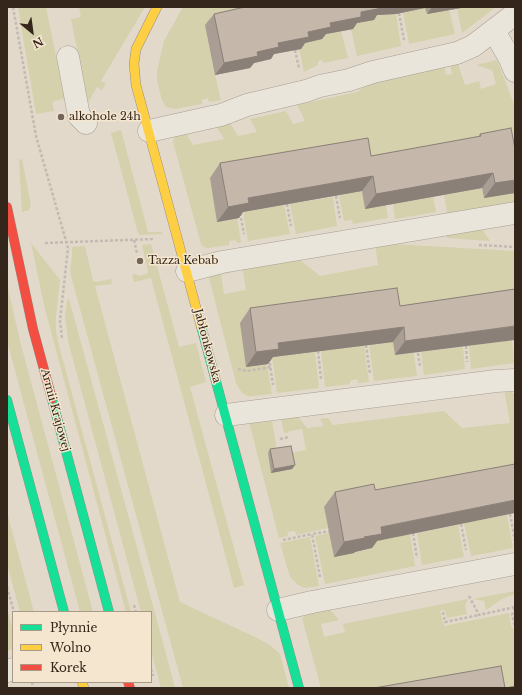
<!DOCTYPE html>
<meta charset="utf-8">
<style>
body{margin:0}
#map{position:relative;width:522px;height:695px;overflow:hidden;background:#e2d9ca;font-family:"Libre Baskerville",serif}
canvas{display:block}
.frame{position:absolute;inset:0;border:8px solid #35261c;pointer-events:none}
.legend{position:absolute;left:12px;top:611px;width:140px;height:72px;box-sizing:border-box;background:#f5e7cf;border:1px solid #a89a87;margin:0;padding:5px 7px;list-style:none;font-size:12px;color:#35261c}
.legend li{display:flex;align-items:center;gap:8px;height:20px}
.legend b{width:20px;border:1px solid #a89a87}
.north{position:absolute;left:12px;top:12px;width:40px;height:40px;-webkit-text-stroke:3px #f5e7cf;paint-order:stroke;rotate:151deg;font-size:11px;font-weight:700;line-height:16px;text-align:center;color:#35261c}
.north::after{content:'';display:block;margin:auto;width:14px;height:18px;background:#35261c;clip-path:polygon(50% 0,100% 100%,50% 72%,0 100%)}
</style>
<div id="map">
<canvas width="522" height="695"></canvas>
<div class="frame"></div>
<ul class="legend">
<li><b style="height:5px;background:#16e098"></b>Płynnie</li>
<li><b style="height:5px;background:#ffcf43"></b>Wolno</li>
<li><b style="height:5px;background:#f24e42"></b>Korek</li>
</ul>
<div class="north">N</div>
</div>
<script>
const ctx = document.querySelector('canvas').getContext('2d');
ctx.lineJoin = 'round';
function paint(path, color) { ctx.fillStyle = color; ctx.fill(path, 'evenodd'); }
const toPath = rows => new Path2D(rows.map(r => 'M' + r).join(''));
function trace(path, color, width, dash) { ctx.strokeStyle = color; ctx.lineWidth = width; ctx.lineCap = dash ? 'butt' : 'round'; ctx.setLineDash(dash || []); ctx.stroke(path); }
function drawText(font, color, halo, rows, align = 'center') {
  ctx.font = font + ' "Libre Baskerville",serif'; ctx.lineWidth = 3; ctx.setLineDash([]); ctx.textBaseline = 'middle'; ctx.strokeStyle = halo; ctx.fillStyle = color; for (const [text, x, y, turn = 0] of rows) {
    ctx.save(); ctx.translate(x, y); ctx.rotate((+turn || 0) * Math.PI / 180); ctx.textAlign = isNaN(turn) ? turn : align; if (halo) ctx.strokeText(text, 0, 0); ctx.fillText(text, 0, 0); ctx.restore();
  }
}
paint(toPath([
 [18,7,46,7,65,100,62,99,54,101,52,103,54,111,36,114],
 [79,7,145,7,101,81,106,84,102,90,97,87,88,103,71,19,81,17],
 [183,7,259,7,215,75,221,100,209,102,208,98,202,100,202,104,175,109,166,107,162,100,157,81,157,71,164,41],
 [461,7,496,7,462,33,457,8],
 [425,8,427,14,449,9,455,34,409,44,403,13],
 [373,14,396,14,401,46,357,56,351,29,352,24],
 [341,31,348,58,323,63,322,60,318,61,318,65,304,72,299,48,300,44,321,35],
 [497,60,515,107,515,164,360,171,357,153,217,222,237,218,241,242,237,243,236,240,229,241,229,245,208,248,204,247,201,244,173,142,176,131,184,130,193,145,224,139,216,126,230,123,238,136,257,132,250,119,286,111,293,124,305,121,297,105,357,92,375,80,444,64,446,75,452,74,450,63,457,61,465,85,479,81,481,89,496,84,492,70,476,65],
 [121,130,148,232,162,232,162,234,139,235,138,233,111,133],
 [22,159,31,206,29,210,22,212,19,160],
 [482,188,484,198,515,193,515,206,444,218,444,213,447,212,444,195],
 [362,191,386,205,388,218,353,224,352,220,344,221,339,195],
 [333,197,337,226,296,234,290,204],
 [433,197,436,212,395,219,393,204],
 [284,205,290,234,248,241,243,212],
 [480,226,490,241,447,238,446,232],
 [31,243,60,280,56,316,56,331,58,342,131,612,126,612,45,309],
 [375,243,515,251,515,303,389,321,387,304,246,367,267,364,272,394,254,396,248,396,242,393,236,383,209,278,211,275,232,267,233,272,221,274,224,294,246,290,242,265,295,256,320,276,378,265],
 [151,244,179,347,196,343,206,382,190,387,244,585,234,588,151,278,134,282,132,275,136,274,139,276,147,274,148,271,142,245],
 [85,246,93,281,96,282,111,279,112,284,95,286,180,602,259,639,271,646,280,654,289,688,183,688,70,272,72,255,72,247],
 [7,284,20,341,93,612,80,612,7,341],
 [69,299,165,650,175,688,161,688,151,651,151,612,141,612,68,341,65,316,67,300],
 [512,340,514,363,471,369,469,346],
 [393,342,395,355,414,353,417,376,374,381,369,345],
 [364,345,369,382,358,383,357,379,350,381,350,384,325,387,321,351],
 [463,347,465,369,424,375,421,352],
 [315,352,319,388,277,393,272,357],
 [504,389,515,394,515,477,324,507,328,528,296,535,295,531,287,532,288,536,279,538,249,422,272,420,277,451,268,453,272,473,289,453,306,450,302,429,289,431,289,433,284,433,281,419,295,413,307,428,324,426,320,419,328,418,333,425,444,411,462,428,510,423],
 [7,512,34,612,20,612,7,564],
 [507,515,513,548,471,556,464,523],
 [458,525,464,557,422,565,417,533],
 [330,533,334,557,371,549,370,542,410,534,415,566,325,584,315,536],
 [310,537,319,586,305,588,298,585,290,577,280,543],
 [515,591,515,594,502,599,486,610,484,601,473,599],
 [468,599,465,605,467,614,447,618,445,610,440,611,444,626,509,613,511,626,515,631,515,688,321,688,302,618,307,613,327,606,339,620,321,624,324,637,345,632,343,624],
 [7,608,13,631,13,649,7,651]
]), '#d4d1ac');
const street = toPath([
 [494,31,509,57,515,71],
 [68,57,79,116,86,123],
 [149,131,221,115,247,105,306,91,320,86,349,80,373,72,457,53,473,46,515,14],
 [187,271,222,262,515,213],
 [226,415,496,381,515,380],
 [278,610,312,602,515,564],
 [7,671,13,669]
]);
const fast = toPath([
 [201,326,299,688],
 [52,399,109,612],
 [7,400,64,612]
]);
const slow = toPath([
 [157,7,136,49,134,64,136,85,201,326],
 [82,682,84,688]
]);
const jam = toPath([
 [7,207,33,329,52,399],
 [128,682,130,688]
]);
trace(street, '#a79e94', 23);
trace(fast, '#978e83', 10);
trace(slow, '#978e83', 10);
trace(jam, '#978e83', 10);
trace(toPath([
 [13,7,36,136,68,248,60,321,62,338],
 [399,13,404,40],
 [295,50,299,68],
 [336,196,340,218],
 [287,204,291,226],
 [240,213,244,234],
 [134,240,137,253],
 [45,243,154,239],
 [479,245,515,247],
 [366,345,370,374],
 [466,346,467,362],
 [318,351,321,379],
 [418,353,420,367],
 [269,358,273,385],
 [238,369,247,371,271,367],
 [280,439,289,437],
 [510,514,515,541],
 [461,524,466,550],
 [413,533,417,558],
 [283,540,312,534],
 [320,577,312,534,331,531],
 [7,587,14,612],
 [469,596,479,615,515,607],
 [134,605,136,612],
 [515,608,512,615,515,627],
 [443,612,445,622,479,615],
 [151,669,153,676],
 [32,682,33,688]
]), '#c3bbb2', 2.5, [3, 2]);
trace(street, '#eae5db', 22);
trace(fast, '#16e098', 9);
trace(slow, '#ffcf43', 9);
trace(jam, '#f24e42', 9);
paint(toPath([
 [241,7,462,7,461,8,427,14,425,8,396,14,377,15,374,20,357,23,353,29,326,34,322,39,305,43,301,49,274,54,271,59,254,63,250,68,215,75,205,25,214,14,240,8],
 [480,134,515,193,484,198,482,188,365,209,362,191,243,212,239,218,217,222,210,178,220,163,371,156,478,137],
 [515,289,395,355,393,342,273,357,268,364,246,367,240,323,250,308,400,306],
 [270,449,295,465,292,469,271,473,268,453],
 [335,492,377,541,372,548,355,552,354,553,334,557,324,507]
]), '#aa9d93');
paint(toPath([
 [378,7,426,7,425,8,396,14,377,15,374,20,357,23,353,29,326,34,322,39,305,43,301,49,274,54,271,59,254,63,250,68,215,75,224,63,257,52,278,43,308,32,330,23,361,12],
 [432,7,462,7,461,8,427,14],
 [493,173,482,188,365,209,376,194],
 [373,176,362,191,243,212,239,218,217,222,228,207,248,198],
 [515,180,515,193,484,198,495,183],
 [515,326,515,340,395,355,405,341],
 [404,327,393,342,273,357,268,364,246,367,256,352,278,343],
 [295,465,292,469,271,473,274,469],
 [515,500,515,513,377,541,372,548,355,552,354,553,334,557,344,542,364,537,381,527]
]), '#8b8078');
const building = toPath([
 [245,7,382,7,382,8,361,12,361,17,330,23,331,27,308,32,309,37,278,43,279,47,257,52,258,56,224,63,214,14,245,7],
 [511,128,515,149,515,180,495,183,493,173,376,194,373,176,248,198,249,203,228,207,220,163,368,138,371,156,481,136,480,134,511,128],
 [397,288,400,306,515,289,515,326,405,341,404,327,278,343,279,349,256,352,250,308,397,288],
 [291,446,295,465,274,469,270,449,291,446],
 [515,464,515,500,381,527,382,534,364,537,365,538,344,542,335,492,374,484,375,490,515,464],
 [501,666,505,688,374,688,501,666],
 [515,686,515,688,506,688,515,686]
]);
paint(building, '#c6b7ab');
trace(building, '#8b8078', 1);
for (const [x, y, r, color] of [
 [61,117,4,"#726559"],
 [140,261,4,"#726559"]
]) { const dot = new Path2D(); dot.arc(x, y, r, 0, 2 * Math.PI); ctx.fillStyle = color; ctx.fill(dot); trace(dot, '#f5e7cf', 1.5); }
drawText('11px', '#35261c', '#f5e7cf', [
 ["alkohole 24h",69,117],
 ["Tazza Kebab",148,261]
], 'left');
drawText('11px', '#35261c', '#f5e7cf', [
 ["Jabłonkowska",207,346,75],
 ["Armii Krajowej",55,410,75]
]);
</script>
